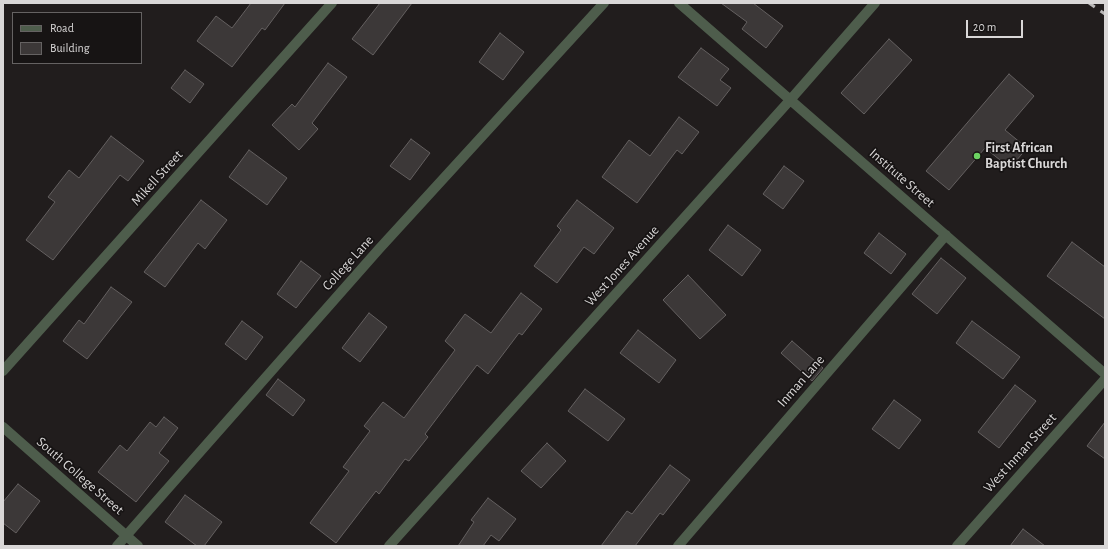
<!DOCTYPE html>
<style>
body{margin:0}
#map{position:relative;width:1108px;height:549px;overflow:hidden;background:#211d1d;font-family:"Alegreya Sans",sans-serif}
canvas{display:block}
.frame{position:absolute;inset:0;border:4px solid #d9d7d7;pointer-events:none}
.legend{position:absolute;left:12px;top:12px;width:130px;height:52px;box-sizing:border-box;background:#171414;border:1px solid #656262;margin:0;padding:5px 7px;list-style:none;font-size:12px;color:#d9d7d7}
.legend li{display:flex;align-items:center;gap:8px;height:20px}
.legend b{width:20px;border:1px solid #656262}
.scale{position:absolute;left:966px;top:20px;width:57px;height:18px;box-sizing:border-box;border:2px solid #d9d7d7;border-top:0;padding-left:5px;font-size:12px;line-height:14px;white-space:nowrap;color:#d9d7d7;-webkit-text-stroke:3px #171414;paint-order:stroke}
</style>
<div id="map">
<canvas width="1108" height="549"></canvas>
<div class="frame"></div>
<ul class="legend">
<li><b style="height:5px;background:#4e5d4c"></b>Road</li>
<li><b style="height:11px;background:#3c3838"></b>Building</li>
</ul>
<div class="scale">20 m</div>
</div>
<script>
const ctx = document.querySelector('canvas').getContext('2d');
ctx.lineJoin = 'round';
function paint(path, color) { ctx.fillStyle = color; ctx.fill(path, 'evenodd'); }
const toPath = rows => new Path2D(rows.map(r => 'M' + r).join(''));
function trace(path, color, width, dash) { ctx.strokeStyle = color; ctx.lineWidth = width; ctx.lineCap = dash ? 'butt' : 'round'; ctx.setLineDash(dash || []); ctx.stroke(path); }
function drawText(font, color, halo, rows, align = 'center') {
  ctx.font = font + ' "Alegreya Sans",sans-serif'; ctx.lineWidth = 3.5; ctx.setLineDash([]); ctx.textBaseline = 'middle'; ctx.strokeStyle = halo; ctx.fillStyle = color; for (const [text, x, y, turn = 0] of rows) {
    ctx.save(); ctx.translate(x, y); ctx.rotate((+turn || 0) * Math.PI / 180); ctx.textAlign = isNaN(turn) ? turn : align; if (halo) ctx.strokeText(text, 0, 0); ctx.fillText(text, 0, 0); ctx.restore();
  }
}
const building = toPath([
 [251,3,285,3,265,30,262,28,232,67,197,41,216,16,232,28,251,3],
 [380,3,412,3,373,55,352,39,380,3],
 [721,3,753,3,783,26,766,48,742,29,747,22,721,3],
 [500,33,524,52,503,80,479,62,500,33],
 [889,39,912,60,864,114,841,93,889,39],
 [701,48,729,69,720,80,731,88,717,106,678,77,701,48],
 [328,63,347,77,312,123,318,129,299,150,272,125,292,104,295,107,328,63],
 [185,70,204,84,190,103,171,88,185,70],
 [1009,74,1034,96,1005,130,1027,148,1010,168,985,148,949,190,926,171,1009,74],
 [679,117,699,132,682,154,677,150,637,203,602,177,629,140,650,156,679,117],
 [111,136,144,161,128,181,120,175,53,260,26,240,55,202,48,197,69,170,79,178,111,136],
 [411,139,430,153,410,180,390,166,411,139],
 [249,150,287,178,267,205,229,177,249,150],
 [784,166,804,181,783,209,763,194,784,166],
 [201,200,227,220,205,249,198,243,165,287,144,272,201,200],
 [577,200,614,228,594,254,584,247,557,283,534,266,561,230,557,226,577,200],
 [728,225,761,250,742,276,709,250,728,225],
 [879,233,906,254,891,274,864,253,879,233],
 [1072,242,1105,267,1105,319,1047,276,1072,242],
 [941,258,966,278,937,314,912,294,941,258],
 [301,261,321,276,296,308,277,294,301,261],
 [688,275,726,315,700,339,663,300,688,275],
 [111,287,132,302,87,359,63,341,79,320,84,324,111,287],
 [521,293,542,309,522,335,519,333,488,374,477,365,425,434,428,437,409,461,405,459,379,494,376,491,336,543,310,523,349,471,343,467,370,431,364,426,383,402,404,418,455,350,445,341,465,314,491,333,521,293],
 [369,313,387,327,360,362,342,348,369,313],
 [242,321,263,337,246,360,225,344,242,321],
 [972,321,1020,357,1003,379,956,343,972,321],
 [638,330,676,360,659,383,620,353,638,330],
 [792,341,823,368,812,381,781,353,792,341],
 [278,379,305,400,293,416,266,395,278,379],
 [1015,385,1036,401,999,448,978,432,1015,385],
 [585,389,625,419,608,441,568,411,585,389],
 [894,400,921,420,899,449,872,429,894,400],
 [164,417,178,428,159,453,169,461,136,502,98,472,120,445,127,451,150,422,156,427,164,417],
 [1105,422,1105,459,1087,446,1105,422],
 [547,443,566,461,541,488,521,471,547,443],
 [670,465,690,480,663,515,660,513,635,546,601,546,627,511,632,514,670,465],
 [18,484,40,501,16,533,3,523,3,502,18,484],
 [185,495,222,522,204,546,197,546,165,522,185,495],
 [488,498,516,519,499,541,491,535,483,546,458,546,474,522,471,520,488,498],
 [1023,529,1045,546,1010,546,1023,529]
]);
paint(building, '#3c3838');
trace(building, '#646060', 1);
trace(toPath([
 [679,3,1105,374],
 [3,371,332,3],
 [3,427,138,546],
 [117,546,379,249,604,3],
 [389,546,791,99,875,3],
 [678,546,946,235],
 [957,546,1105,379]
]), '#4e5d4c', 10);
trace(toPath([
 [1089,3,1105,14]
]), '#bbb9b9', 3, [7, 7]);
for (const [x, y, r, color] of [
 [977,156,4,"#6cd362"]
]) { const dot = new Path2D(); dot.arc(x, y, r, 0, 2 * Math.PI); ctx.fillStyle = color; ctx.fill(dot); trace(dot, '#171414', 1.5); }
drawText('bold 14px', '#d9d7d7', '#171414', [
 ["First African",985,148],
 ["Baptist Church",985,164]
], 'left');
drawText('14px', '#d9d7d7', '#171414', [
 ["Mikell Street",157,178,-48],
 ["Institute Street",902,178,41],
 ["College Lane",348,263,-48],
 ["West Jones Avenue",622,266,-48],
 ["Inman Lane",801,381,-49],
 ["West Inman Street",1020,453,-48],
 ["South College Street",80,476,41]
]);
</script>
